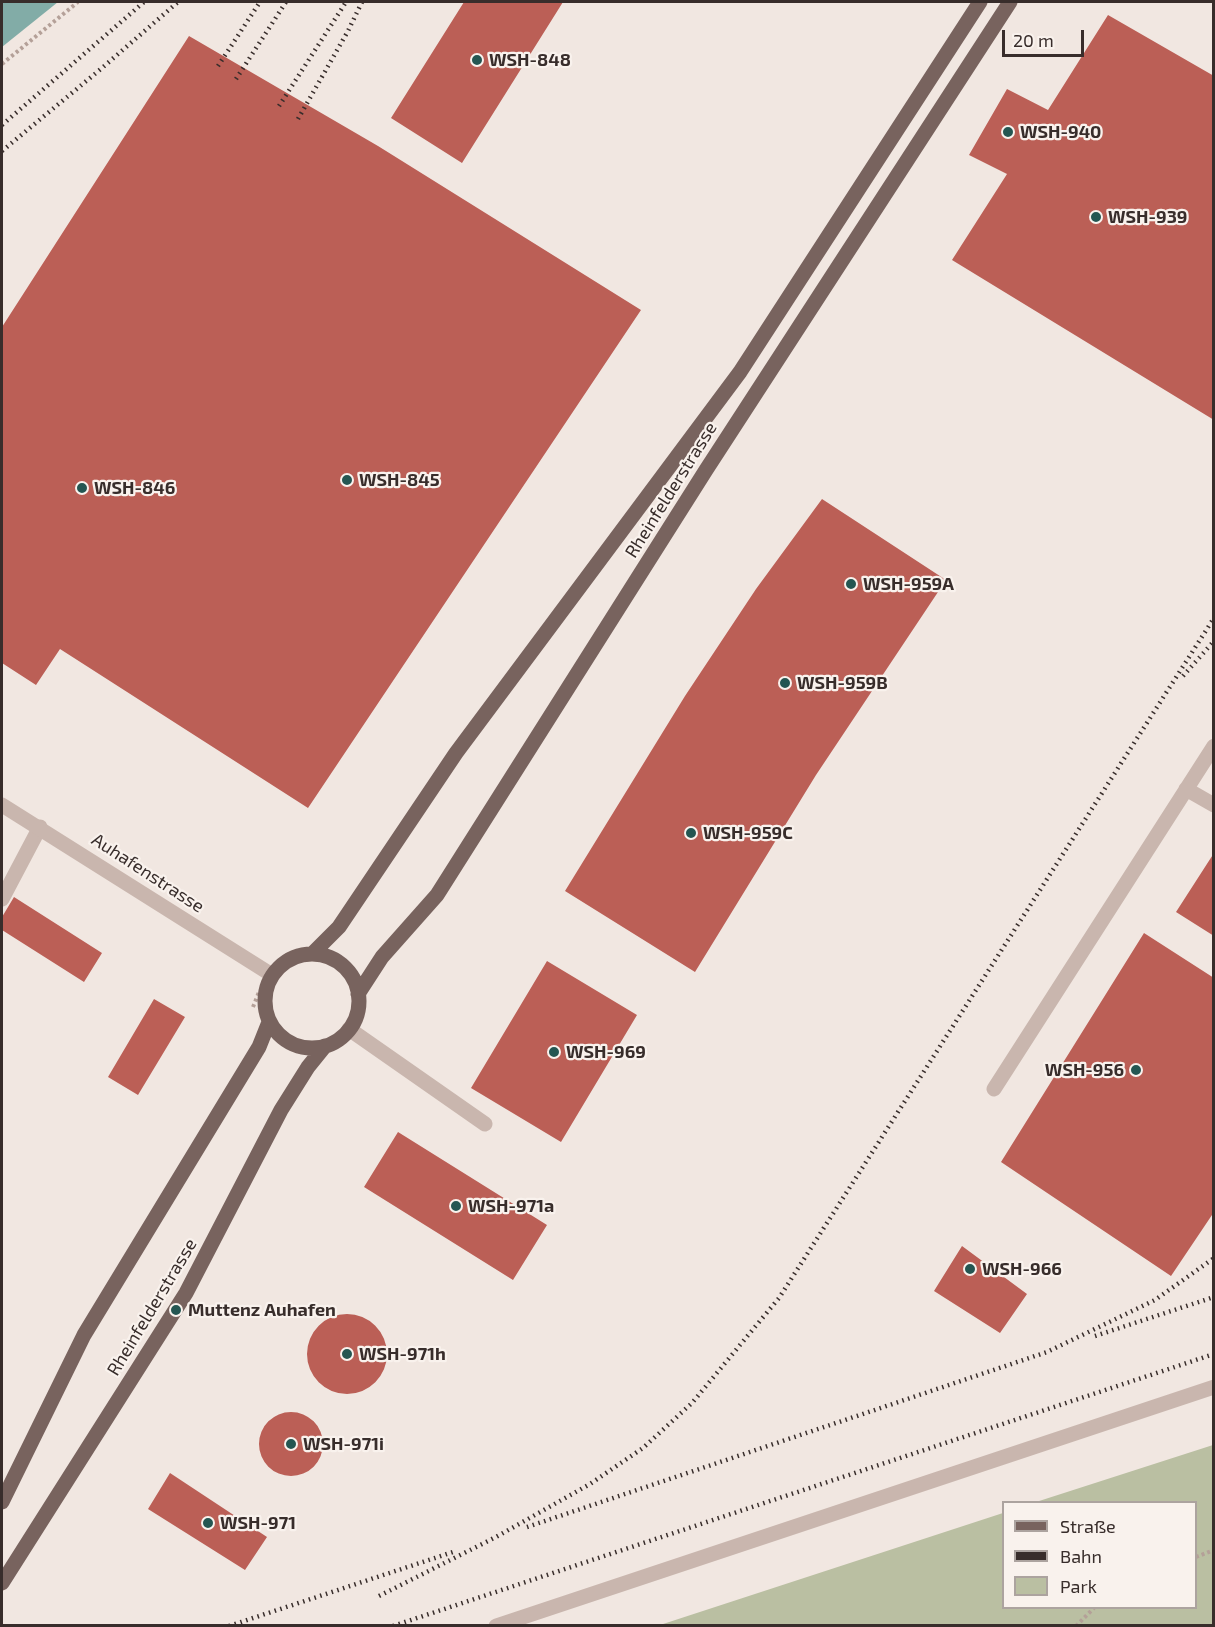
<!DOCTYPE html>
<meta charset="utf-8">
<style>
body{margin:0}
#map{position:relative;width:1215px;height:1627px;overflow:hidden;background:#f1e7e1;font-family:"Exo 2",sans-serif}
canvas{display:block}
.frame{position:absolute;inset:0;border:3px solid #382d2b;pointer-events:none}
.legend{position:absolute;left:1002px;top:1501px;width:195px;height:108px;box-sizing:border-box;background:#f9f2ed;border:2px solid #aca39f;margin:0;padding:8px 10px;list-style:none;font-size:18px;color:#382d2b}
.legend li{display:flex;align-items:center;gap:12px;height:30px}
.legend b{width:30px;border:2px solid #aca39f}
.scale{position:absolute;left:1002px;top:30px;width:82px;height:27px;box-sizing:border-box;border:3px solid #382d2b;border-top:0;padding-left:8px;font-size:18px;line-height:21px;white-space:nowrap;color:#382d2b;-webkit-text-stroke:4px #f9f2ed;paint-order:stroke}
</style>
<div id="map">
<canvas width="1215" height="1627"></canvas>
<div class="frame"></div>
<ul class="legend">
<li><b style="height:8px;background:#78635e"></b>Straße</li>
<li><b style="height:8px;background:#382d2b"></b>Bahn</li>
<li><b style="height:16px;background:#babfa2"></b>Park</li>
</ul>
<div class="scale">20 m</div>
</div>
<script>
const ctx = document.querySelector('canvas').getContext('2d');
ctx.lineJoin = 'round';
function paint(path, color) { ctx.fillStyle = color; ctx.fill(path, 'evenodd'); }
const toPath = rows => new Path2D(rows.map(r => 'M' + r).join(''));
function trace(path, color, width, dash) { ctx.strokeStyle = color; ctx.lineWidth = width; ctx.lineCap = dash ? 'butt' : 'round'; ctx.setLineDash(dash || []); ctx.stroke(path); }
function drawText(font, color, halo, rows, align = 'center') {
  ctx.font = font + ' "Exo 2",sans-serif'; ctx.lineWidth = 4.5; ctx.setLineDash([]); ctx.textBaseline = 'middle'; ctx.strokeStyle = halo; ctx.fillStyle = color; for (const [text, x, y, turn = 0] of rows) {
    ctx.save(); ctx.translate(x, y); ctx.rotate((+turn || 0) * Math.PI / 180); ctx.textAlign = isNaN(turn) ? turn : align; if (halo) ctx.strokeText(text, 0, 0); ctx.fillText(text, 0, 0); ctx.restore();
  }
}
paint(toPath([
 [1213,1445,1213,1625,660,1625,1003,1513,1004,1608,1196,1608,1196,1502,1036,1502]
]), '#babfa2');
paint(toPath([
 [2,2,58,2,2,47]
]), '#82aca7');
paint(toPath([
 [464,2,563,2,462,163,391,118],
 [1108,15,1214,76,1214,420,952,260,1007,174,969,155,1007,89,1048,110],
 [189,36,378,146,641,310,308,808,60,649,36,685,2,663,2,327],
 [822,499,946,580,816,775,695,972,565,891,685,696,756,589],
 [1214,853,1214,936,1176,912],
 [14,897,102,953,84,982,2,930,2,917],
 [1144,933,1214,978,1214,1212,1171,1276,1001,1162],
 [547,961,637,1015,561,1142,471,1088],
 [154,999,185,1017,138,1095,108,1077],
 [398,1132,547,1225,513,1280,364,1187],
 [962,1246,1027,1294,1000,1333,934,1291],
 '307 1354a40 40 0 1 1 80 0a40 40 0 1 1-80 0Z',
 '259 1444a32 32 0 1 1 64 0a32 32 0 1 1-64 0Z',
 [170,1473,267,1537,245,1570,148,1509]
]), '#bb5f56');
trace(toPath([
 [2,64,78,2],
 [253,1007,259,992],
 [1196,1557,1214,1550],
 [1076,1626,1094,1608]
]), '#b4a098', 4, [3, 3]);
trace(toPath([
 [1186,789,1214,805],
 [2,899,40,827],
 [349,1029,485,1124],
 [994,1089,1214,746],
 [496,1626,1214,1387]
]), '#c9b6ae', 15);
trace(toPath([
 [2,805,272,975]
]), '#c9b6ae', 15);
trace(toPath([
 [313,953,339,927,456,753,740,372,980,2],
 '265 1001a47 47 0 1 1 94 0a47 47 0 1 1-94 0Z',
 [358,994,382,957,437,895,706,470,1010,2],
 [2,1502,84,1335,259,1047,269,1022],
 [2,1583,186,1293,281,1110,308,1067,325,1046]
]), '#78635e', 15);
trace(toPath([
 [218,66,260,2],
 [236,79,286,2],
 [279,106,346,2],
 [298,119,348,31,362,2],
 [2,125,144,2],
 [2,151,102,68,178,2],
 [1183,676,1214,641],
 [1095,1336,1214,1297],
 [527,1527,1047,1352,1155,1300,1214,1258],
 [379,1596,496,1537,590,1484,643,1448,692,1403,779,1298,1214,618],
 [229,1626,453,1552],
 [393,1626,1214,1354]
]), '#382d2b', 4.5, [1.5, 4.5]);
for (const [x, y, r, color] of [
 [477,60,6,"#245652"],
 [1008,132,6,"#245652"],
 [1096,217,6,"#245652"],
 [347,480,6,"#245652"],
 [82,488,6,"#245652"],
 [851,584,6,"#245652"],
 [785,683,6,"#245652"],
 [691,833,6,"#245652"],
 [554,1052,6,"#245652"],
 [1136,1070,6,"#245652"],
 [456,1206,6,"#245652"],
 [970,1269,6,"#245652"],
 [176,1310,6,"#245652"],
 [347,1354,6,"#245652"],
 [291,1444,6,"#245652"],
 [208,1523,6,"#245652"]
]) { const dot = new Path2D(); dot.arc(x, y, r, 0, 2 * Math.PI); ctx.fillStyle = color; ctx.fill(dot); trace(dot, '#f9f2ed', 2); }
drawText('bold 18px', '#382d2b', '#f9f2ed', [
 ["WSH-848",489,60],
 ["WSH-940",1020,132],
 ["WSH-939",1108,217],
 ["WSH-845",359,480],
 ["WSH-846",94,488],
 ["WSH-959A",863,584],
 ["WSH-959B",797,683],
 ["WSH-959C",703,833],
 ["WSH-969",566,1052],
 ["WSH-956",1124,1070,"right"],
 ["WSH-971a",468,1206],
 ["WSH-966",982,1269],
 ["Muttenz Auhafen",188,1310],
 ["WSH-971h",359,1354],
 ["WSH-971i",303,1444],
 ["WSH-971",220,1523]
], 'left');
drawText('18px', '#382d2b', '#f9f2ed', [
 ["Rheinfelderstrasse",671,490,-58],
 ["Auhafenstrasse",148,873,33],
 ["Rheinfelderstrasse",152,1307,-59]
]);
</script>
